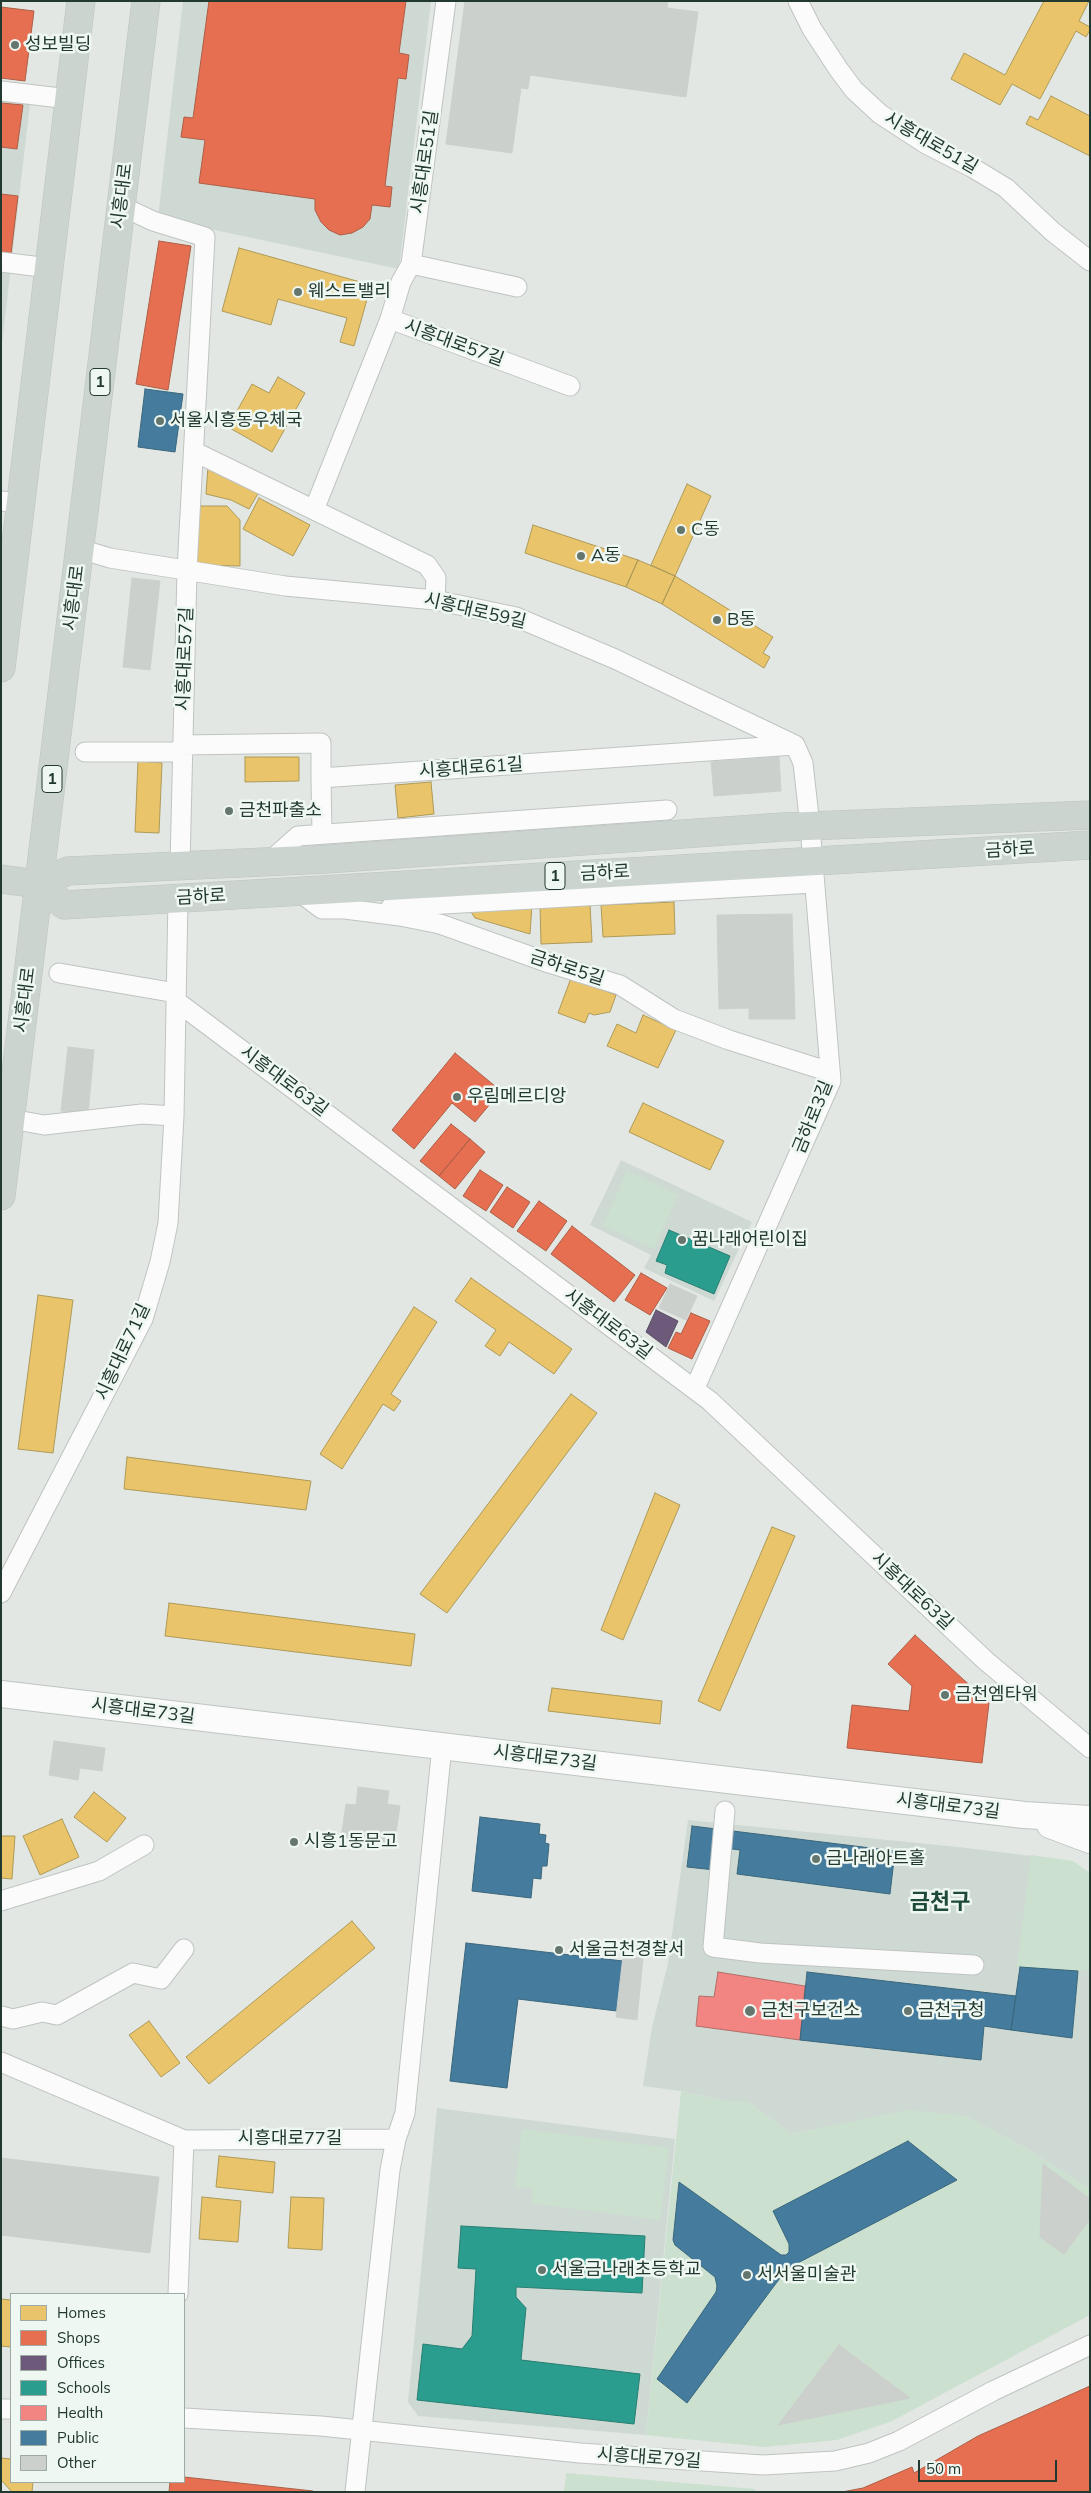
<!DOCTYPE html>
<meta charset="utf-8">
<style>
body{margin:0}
#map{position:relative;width:1091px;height:2493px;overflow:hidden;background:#e2e7e4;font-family:Mulish,sans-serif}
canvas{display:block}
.frame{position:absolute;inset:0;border:2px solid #21392e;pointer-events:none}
.legend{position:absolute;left:10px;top:2293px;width:175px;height:190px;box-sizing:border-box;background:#eff7f2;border:1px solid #9daba4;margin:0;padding:6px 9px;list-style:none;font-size:15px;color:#21392e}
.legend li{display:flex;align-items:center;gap:10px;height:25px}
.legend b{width:25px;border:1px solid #9daba4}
.scale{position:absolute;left:918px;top:2460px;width:139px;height:22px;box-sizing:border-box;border:2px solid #21392e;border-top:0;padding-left:6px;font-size:15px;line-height:18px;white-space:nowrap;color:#21392e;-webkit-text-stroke:4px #eff7f2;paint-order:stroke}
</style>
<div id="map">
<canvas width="1091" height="2493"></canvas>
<div class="frame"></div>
<ul class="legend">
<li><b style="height:14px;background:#e9c46a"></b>Homes</li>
<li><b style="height:14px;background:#e76f51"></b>Shops</li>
<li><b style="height:14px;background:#6d597a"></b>Offices</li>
<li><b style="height:14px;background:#2a9d8f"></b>Schools</li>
<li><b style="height:14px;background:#f28482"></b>Health</li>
<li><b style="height:14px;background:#457b9d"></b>Public</li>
<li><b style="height:14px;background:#cbd0cd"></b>Other</li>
</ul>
<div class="scale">50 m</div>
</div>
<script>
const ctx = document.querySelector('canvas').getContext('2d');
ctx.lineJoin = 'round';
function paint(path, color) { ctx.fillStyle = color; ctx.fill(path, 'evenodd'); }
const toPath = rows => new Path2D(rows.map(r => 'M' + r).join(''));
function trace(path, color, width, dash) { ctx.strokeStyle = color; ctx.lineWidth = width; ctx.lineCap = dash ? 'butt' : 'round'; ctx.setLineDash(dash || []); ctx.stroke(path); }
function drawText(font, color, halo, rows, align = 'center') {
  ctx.font = font + ' Mulish,"Noto Sans KR",sans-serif'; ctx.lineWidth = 5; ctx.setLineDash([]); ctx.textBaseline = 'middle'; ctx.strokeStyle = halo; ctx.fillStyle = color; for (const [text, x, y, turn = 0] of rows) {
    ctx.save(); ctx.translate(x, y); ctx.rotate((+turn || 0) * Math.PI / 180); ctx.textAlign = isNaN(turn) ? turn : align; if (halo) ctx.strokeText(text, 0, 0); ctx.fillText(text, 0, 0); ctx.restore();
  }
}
paint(toPath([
 [183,1,431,1,399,269,158,218],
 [1,101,30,104,1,352],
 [621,1160,752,1222,714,1301,644,1268,651,1255,590,1225],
 [688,1820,958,1847,1056,1859,1090,1896,1090,2189,1024,2147,965,2116,815,2129,791,2134,747,2101,724,2101,681,2091,643,2086,652,2027,668,1963],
 [437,2108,675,2139,646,2435,418,2416,408,2402]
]), '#cfd9d3');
paint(toPath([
 [627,1171,678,1195,654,1249,603,1225],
 [1031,1855,1073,1861,1090,1873,1090,1971,1017,1967],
 [681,2091,724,2101,747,2101,791,2134,908,2110,965,2116,1024,2147,1090,2189,1090,2315,892,2421,837,2440,764,2447,646,2435],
 [522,2129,669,2148,660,2220,531,2203,533,2189,515,2186],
 [566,2473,755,2489,755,2492,564,2492]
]), '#cbe0ce');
const homes = toPath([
 [1044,1,1089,1,1079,21,1090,27,1090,30,1086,37,1076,31,1040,99,1012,84,1000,105,951,79,964,53,1005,75,1044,1],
 [1051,96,1090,116,1090,156,1026,124,1030,116,1038,120,1051,96],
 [239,248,371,285,354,346,340,342,347,318,278,299,271,325,222,311,239,248],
 [278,377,305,393,272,452,228,427,252,384,269,393,278,377],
 [208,467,259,492,249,509,231,500,206,494,208,467],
 [687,484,711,496,675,576,651,565,687,484],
 [259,498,310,525,293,556,243,529,259,498],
 [197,506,227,506,240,520,240,566,197,565,197,506],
 [533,525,638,560,626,587,525,553,533,525],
 [638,560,675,576,662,604,626,587,638,560],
 [675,576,773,637,763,653,770,657,764,668,662,604,675,576],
 [245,757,299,757,299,781,245,782,245,757],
 [138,761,162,763,159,833,135,832,138,761],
 [431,782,434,814,398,818,395,785,431,782],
 [674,902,675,934,603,937,601,905,674,902],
 [590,904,592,942,541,944,540,905,590,904],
 [532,905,530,934,475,918,469,909,532,905],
 [571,978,616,995,610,1012,594,1015,589,1013,585,1023,558,1013,571,978],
 [643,1015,676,1030,658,1068,607,1046,617,1024,636,1033,643,1015],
 [643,1103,724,1141,710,1170,629,1132,643,1103],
 [471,1278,572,1349,554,1374,509,1342,500,1356,485,1346,496,1330,455,1301,471,1278],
 [38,1295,73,1300,53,1453,18,1449,38,1295],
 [414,1307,437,1322,391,1394,401,1401,394,1411,383,1404,342,1469,320,1454,414,1307],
 [571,1394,597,1413,447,1613,420,1594,571,1394],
 [127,1457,311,1481,306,1510,124,1489,127,1457],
 [655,1493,680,1505,623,1640,601,1630,655,1493],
 [772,1527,795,1536,720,1711,698,1701,772,1527],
 [169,1603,415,1634,411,1666,165,1636,169,1603],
 [552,1688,662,1701,660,1724,548,1711,552,1688],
 [94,1792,126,1818,107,1842,74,1817,94,1792],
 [62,1819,79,1857,40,1875,23,1836,62,1819],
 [1,1836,15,1836,12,1879,1,1878,1,1836],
 [352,1921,375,1948,209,2084,186,2057,352,1921],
 [149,2021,180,2063,161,2077,129,2035,149,2021],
 [219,2156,275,2162,273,2193,216,2187,219,2156],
 [202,2197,241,2201,238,2242,199,2239,202,2197],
 [291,2197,324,2198,322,2250,288,2248,291,2197],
 [1,2299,11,2300,11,2347,1,2346,1,2299],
 [1090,2390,1090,2488,1069,2485,1074,2445,1069,2440,1049,2448,1038,2422,1058,2414,1090,2390],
 [1,2458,11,2459,11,2482,33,2482,32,2492,1,2492,1,2458],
 [1,2480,12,2492,1,2492,1,2480]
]);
paint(homes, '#e9c46a');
trace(homes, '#ad9a58', 1);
const shops = toPath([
 [209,1,406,1,399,53,409,55,406,79,398,78,385,186,392,187,390,207,372,205,370,219,363,227,352,233,340,235,329,230,321,222,315,210,315,199,199,183,205,140,181,137,184,117,193,118,209,1],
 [1,7,34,11,25,81,1,78,1,7],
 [1,103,23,105,17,149,1,147,1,103],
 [1,194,18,196,11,254,1,252,1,194],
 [159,241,191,246,168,390,136,384,159,241],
 [455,1053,501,1091,475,1122,452,1103,414,1149,392,1130,455,1053],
 [451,1124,470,1139,439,1176,420,1161,451,1124],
 [470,1139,485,1152,455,1189,439,1176,470,1139],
 [480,1170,503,1185,486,1211,463,1196,480,1170],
 [507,1187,530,1202,513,1228,490,1212,507,1187],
 [539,1201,567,1221,546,1251,517,1231,539,1201],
 [572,1226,635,1275,614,1302,551,1254,572,1226],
 [641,1273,667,1288,650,1315,625,1300,641,1273],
 [691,1313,710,1321,692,1359,668,1348,676,1332,681,1334,691,1313],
 [915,1635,989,1703,982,1763,847,1748,852,1705,909,1711,912,1686,888,1664,915,1635],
 [1090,2386,1090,2492,842,2492,863,2488,912,2467,914,2473,978,2436,1090,2386],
 [184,2477,313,2491,312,2492,169,2492,170,2482,184,2482,184,2477]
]);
paint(shops, '#e76f51');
trace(shops, '#ac5f46', 1);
const offices = toPath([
 [656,1310,678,1321,666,1347,646,1332,656,1310]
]);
paint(offices, '#6d597a');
trace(offices, '#564f63', 1);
const schools = toPath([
 [669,1230,730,1256,714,1294,665,1273,667,1265,656,1261,669,1230],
 [461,2226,645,2236,642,2293,516,2287,516,2297,526,2308,521,2360,640,2374,634,2424,417,2400,423,2344,462,2349,472,2336,476,2269,458,2268,461,2226]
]);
paint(schools, '#2a9d8f');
trace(schools, '#277f72', 1);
const health = toPath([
 [718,1972,805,1986,800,2040,696,2026,699,1996,714,1997,718,1972]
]);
paint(health, '#f28482');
trace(health, '#b36e69', 1);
const public = toPath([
 [145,389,183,394,175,452,138,447,145,389],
 [480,1817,540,1824,539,1834,546,1835,545,1843,549,1844,547,1866,542,1866,541,1879,533,1878,531,1898,472,1891,480,1817],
 [692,1826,895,1851,890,1894,737,1874,740,1850,717,1847,715,1870,687,1867,692,1826],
 [466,1943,623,1961,617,2011,518,1999,507,2088,450,2081,466,1943],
 [1020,1967,1078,1971,1072,2038,1011,2030,1020,1967],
 [807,1972,1016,1996,1011,2030,984,2026,981,2060,800,2040,807,1972],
 [908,2141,957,2180,792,2266,780,2278,687,2403,657,2379,716,2292,717,2286,715,2277,675,2245,673,2240,679,2182,781,2255,786,2255,789,2252,789,2244,773,2211,908,2141]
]);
paint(public, '#457b9d');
trace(public, '#3a677c', 1);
const building = toPath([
 [465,1,668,1,667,8,698,12,686,97,530,75,528,89,521,88,512,153,446,144,465,1],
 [132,578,160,581,150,670,123,667,132,578],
 [779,757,781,791,714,796,711,762,779,757],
 [792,914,795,1019,749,1019,749,1008,719,1009,717,915,792,914],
 [68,1047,94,1050,88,1114,61,1111,68,1047],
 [670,1284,697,1296,686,1320,659,1308,670,1284],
 [54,1741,105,1748,102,1771,80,1768,78,1780,49,1775,54,1741],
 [358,1787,389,1791,387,1804,400,1806,394,1846,341,1838,346,1804,356,1805,358,1787],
 [623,1956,643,1958,637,2020,616,2017,623,1956],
 [1,2158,159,2177,150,2253,1,2235,1,2158],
 [1043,2164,1090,2199,1090,2219,1064,2254,1040,2237,1043,2164],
 [839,2345,910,2398,778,2425,839,2345]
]);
paint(building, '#cbd0cd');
trace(building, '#cbd0cd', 1);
const street = toPath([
 [798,1,812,29,839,70,854,90,880,114,926,144,973,168,1006,188,1053,232,1090,261],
 [1,91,69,99],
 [121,206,153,221,205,237,187,570,180,866],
 [1,262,49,268],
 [411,264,517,287],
 [390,319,570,386],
 [195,452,427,565,436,578,435,600],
 [1,501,21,503],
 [314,510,390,319,401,282,411,264,446,1],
 [80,549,110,558,285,586,435,600,516,617,615,659,795,745,803,763,810,826,831,1081,695,1388],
 [182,745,321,743,321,778,794,745],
 [85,752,182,752],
 [321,778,322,834],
 [270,861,298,836,667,810],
 [298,891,322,909,345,909,400,916,440,924,549,963,620,985,674,1019,729,1040,830,1072],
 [391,907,814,883],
 [59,973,176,993],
 [176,1001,710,1401,986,1661,1090,1748],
 [11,1119,44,1125,142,1114,174,1116],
 [1,1593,143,1319,160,1262,168,1223,174,1116,178,898],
 [725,1811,713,1947,760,1953,974,1965],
 [1,1901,99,1871,144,1845],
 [1,2016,13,2019,42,2012,57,2015,133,1973,161,1979,184,1949],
 [1,2062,184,2140,396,2139],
 [178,2294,184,2140],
 [1,2409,11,2409],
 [184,2418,321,2426,580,2453,763,2465,835,2461,869,2453,899,2441,993,2391,1090,2345],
 [355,2492,390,2170,396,2139,405,2113,442,1746]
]);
const secondary = toPath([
 [1,1694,1024,1815,1090,1819],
 [1050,1825,1090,1840]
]);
const primary = toPath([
 [1,668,81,1],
 [1,879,38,884,68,871,328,859,782,827,1090,815],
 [38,884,64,905,1090,845],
 [1,1196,146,1]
]);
trace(street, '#bfc4c1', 21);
trace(secondary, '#bec5c1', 28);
trace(primary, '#bcc3c0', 29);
trace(street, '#fbfbfb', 19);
trace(secondary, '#fbfbfb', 26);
trace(primary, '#ccd4d0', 28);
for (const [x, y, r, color] of [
 [15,45,5,"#65766e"],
 [298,292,5,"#65766e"],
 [160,421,5,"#65766e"],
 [681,530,5,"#65766e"],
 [581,556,5,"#65766e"],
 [717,620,5,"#65766e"],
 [229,811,5,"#65766e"],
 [457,1097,5,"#65766e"],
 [682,1240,5,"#65766e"],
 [945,1695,5,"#65766e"],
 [294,1842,5,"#65766e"],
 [816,1859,5,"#65766e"],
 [559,1950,5,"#65766e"],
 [750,2011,6,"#65766e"],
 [908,2011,5,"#65766e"],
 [542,2270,5,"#65766e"],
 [747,2275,5,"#65766e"]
]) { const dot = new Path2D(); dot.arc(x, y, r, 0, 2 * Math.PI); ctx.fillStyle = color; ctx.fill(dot); trace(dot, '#eff7f2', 2); }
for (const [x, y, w] of [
 [100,382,20],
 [52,779,20],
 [555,876,20]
]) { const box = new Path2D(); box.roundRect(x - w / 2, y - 13.5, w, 27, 4); ctx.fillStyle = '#eff7f2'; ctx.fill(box); trace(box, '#21392e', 1); }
drawText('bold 16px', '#21392e', null, [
 ["1",100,382],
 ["1",52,779],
 ["1",555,876]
]);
drawText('18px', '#21392e', '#eff7f2', [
 ["성보빌딩",25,45],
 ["웨스트밸리",308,292],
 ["서울시흥동우체국",170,421],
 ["C동",691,530],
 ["A동",591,556],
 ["B동",727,620],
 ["금천파출소",239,811],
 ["우림메르디앙",467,1097],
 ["꿈나래어린이집",692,1240],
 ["금천엠타워",955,1695],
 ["시흥1동문고",304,1842],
 ["금나래아트홀",826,1859],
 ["서울금천경찰서",569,1950],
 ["금천구보건소",761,2011],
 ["금천구청",918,2011],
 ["서울금나래초등학교",552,2270],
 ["서서울미술관",757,2275]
], 'left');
drawText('18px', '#21392e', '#eff7f2', [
 ["시흥대로51길",931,143,30],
 ["시흥대로51길",425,162,-82],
 ["시흥대로",122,196,-83],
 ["시흥대로57길",454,343,20],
 ["시흥대로",74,598,-83],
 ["시흥대로59길",475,611,13],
 ["시흥대로57길",185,659,-88],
 ["시흥대로61길",471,768,-4],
 ["금하로",1010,850,-3],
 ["금하로",605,873,-3],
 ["금하로",201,897,-3],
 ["금하로5길",567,968,18],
 ["시흥대로",25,1000,-83],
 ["시흥대로63길",284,1081,37],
 ["금하로3길",813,1117,-68],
 ["시흥대로63길",608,1324,37],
 ["시흥대로71길",123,1352,-65],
 ["시흥대로63길",912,1591,43],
 ["시흥대로73길",143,1711,7],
 ["시흥대로73길",545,1758,7],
 ["시흥대로73길",948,1806,7],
 ["시흥대로77길",290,2139],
 ["시흥대로79길",649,2458,4]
]);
drawText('bold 22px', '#1e4a38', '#eff7f2', [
 ["금천구",940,1902]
]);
</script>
